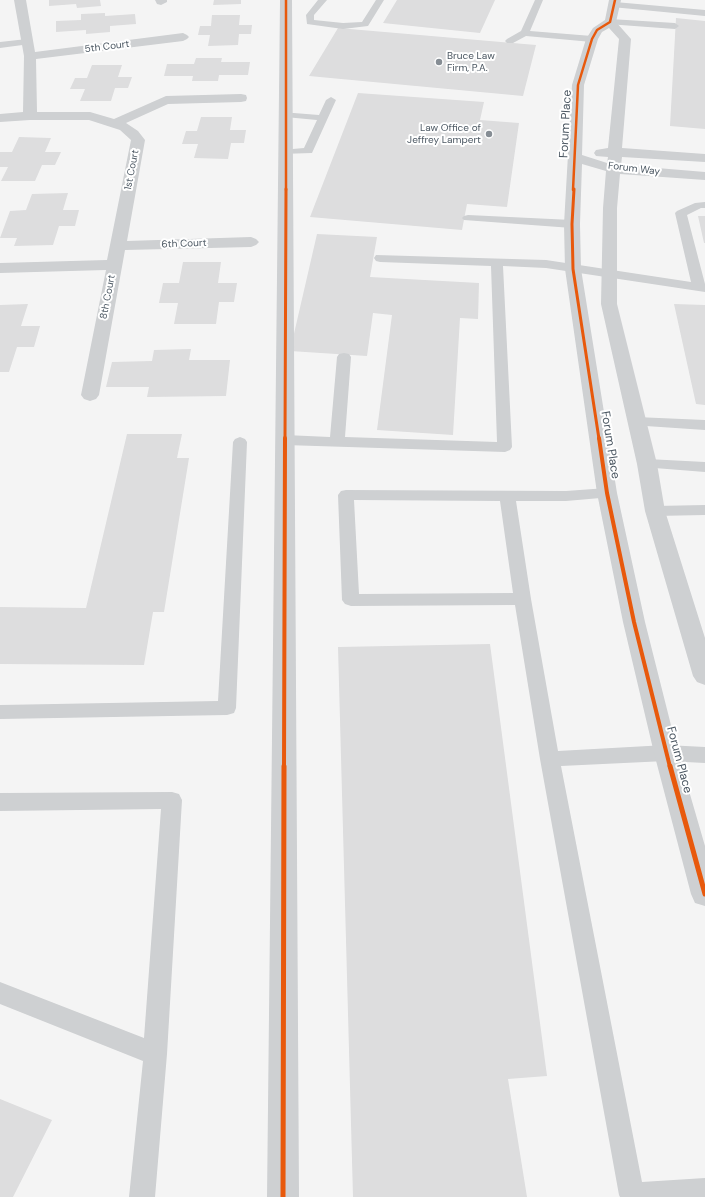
<!DOCTYPE html>
<style>
body{margin:0}
canvas{display:block;background:#f4f4f4}
</style>
<canvas width="705" height="1197"></canvas>
<script>
const ctx = document.querySelector('canvas').getContext('2d');
ctx.lineJoin = 'round';
function paint(path, color) { ctx.fillStyle = color; ctx.fill(path, 'evenodd'); }
const toPath = rows => new Path2D(rows.map(r => 'M' + r).join(''));
function trace(path, color, width, dash) { ctx.strokeStyle = color; ctx.lineWidth = width; ctx.lineCap = dash ? 'butt' : 'round'; ctx.setLineDash(dash || []); ctx.stroke(path); }
function drawText(font, color, halo, rows, align = 'center') {
  ctx.font = font + ' "DM Sans",sans-serif'; ctx.lineWidth = 4; ctx.setLineDash([]); ctx.textBaseline = 'middle'; ctx.strokeStyle = halo; ctx.fillStyle = color; for (const [text, x, y, turn = 0] of rows) {
    ctx.save(); ctx.translate(x, y); ctx.rotate((+turn || 0) * Math.PI / 180); ctx.textAlign = isNaN(turn) ? turn : align; if (halo) ctx.strokeText(text, 0, 0); ctx.fillText(text, 0, 0); ctx.restore();
  }
}
paint(toPath([
 [49,0,100,0,101,6,77,8,76,4,49,6],
 [214,0,241,0,241,4,213,5],
 [397,0,495,0,480,33,383,23],
 [105,13,105,16,135,14,136,24,110,26,110,32,86,34,86,30,56,32,56,21,81,20,81,14],
 [212,15,240,15,239,25,252,25,251,34,239,34,238,45,208,46,210,35,198,35,200,26,211,26],
 [676,18,705,21,705,129,670,126],
 [338,28,536,45,523,96,309,76],
 [196,58,222,58,221,62,250,62,248,75,219,75,218,81,192,81,193,76,164,76,167,64,194,64],
 [92,65,122,65,118,77,132,77,128,88,115,88,111,101,80,101,85,89,70,89,75,78,87,78],
 [358,93,484,102,480,120,519,123,507,207,467,204,462,230,310,217],
 [201,117,232,117,230,130,246,130,244,143,231,143,228,159,194,158,198,144,182,144,186,131,197,131],
 [19,137,51,138,45,152,61,152,55,165,42,165,35,181,1,181,8,167,0,167,0,152,12,152],
 [68,193,63,210,79,210,75,226,59,226,53,245,14,246,17,238,0,238,10,211,26,210,32,194],
 [698,216,705,216,705,243,704,243],
 [317,234,377,237,370,277,479,283,478,319,460,318,453,435,377,430,392,315,373,313,367,356,290,351],
 [183,262,221,262,218,283,237,283,234,302,219,302,216,324,174,324,178,303,159,303,163,283,179,283],
 [28,304,21,326,40,326,34,347,17,347,9,372,0,372,0,305],
 [674,304,705,305,705,405,696,404],
 [191,349,189,360,230,360,226,396,147,397,149,387,106,387,112,362,152,361,154,350],
 [127,434,182,434,177,458,189,458,164,612,153,612,144,665,0,664,0,607,86,608],
 [490,644,547,1076,508,1079,527,1197,353,1197,338,647],
 [0,1099,52,1120,13,1197,0,1197]
]), '#ddddde');
paint(toPath([
 [318,0,327,0,314,15,314,20,343,23,362,22,376,0,384,0,368,26,343,29,307,24,306,15,318,0],
 [535,0,543,0,530,31,592,36,597,39,592,42,526,36,513,43,507,43,505,41,507,39,521,31,535,0],
 [615,2,705,10,705,16,612,7,611,5,615,2],
 [610,19,675,23,679,26,675,29,607,24,606,22,610,19],
 [27,39,30,40,32,42,30,44,0,48,0,42,27,39],
 [331,97,336,100,312,153,281,154,280,152,281,150,304,148,317,120,285,117,280,114,281,112,319,115,326,100,331,97],
 [705,202,705,208,701,208,687,215,705,284,705,292,546,268,503,266,512,447,510,450,505,452,285,445,280,443,278,440,280,437,285,435,330,437,337,357,339,354,344,353,349,354,351,357,345,437,497,442,491,266,380,262,376,261,374,258,376,255,546,260,691,282,675,213,677,211,695,203,705,202],
 [468,215,572,220,576,222,578,224,576,226,572,228,464,220,462,218,464,216,468,215],
 [636,417,705,420,705,430,631,425,629,422,631,419,636,417],
 [240,437,245,439,247,442,236,708,234,713,227,715,0,719,0,705,218,701,233,442,235,439,240,437],
 [647,459,705,462,705,472,642,467,639,464,642,461,647,459],
 [607,488,612,489,615,493,612,497,566,501,516,501,531,599,558,751,666,745,705,747,705,763,666,761,561,766,642,1182,705,1178,705,1197,620,1197,619,1195,540,759,515,605,351,606,345,604,342,600,338,495,341,491,346,490,566,491,607,488],
 [354,500,500,501,513,593,359,594,354,500],
 [705,505,705,515,655,516,649,515,647,511,649,507,655,506,705,505],
 [172,792,179,794,182,800,167,1054,155,1197,129,1197,143,1061,0,1004,0,982,144,1038,161,809,0,811,0,793,172,792]
]), '#ced0d2');
paint(toPath([
 [14,0,26,0,35,52,183,33,187,35,189,37,187,39,183,41,36,59,37,112,90,112,114,119,166,96,241,94,246,95,247,98,246,101,241,102,168,104,126,123,138,131,145,140,127,241,251,237,256,239,259,242,256,245,251,247,125,250,99,395,96,399,90,401,84,399,81,395,106,270,0,273,0,263,107,260,131,140,120,130,89,120,30,120,0,122,0,114,23,112,24,56,14,0],
 [155,0,167,0,167,2,161,5,157,4,155,0],
 [280,0,292,0,299,1197,267,1197,280,0],
 [609,0,621,0,616,22,631,39,622,148,705,154,705,162,622,157,621,165,705,172,705,180,620,174,617,208,617,304,657,464,665,511,705,638,705,685,697,682,693,676,645,511,637,464,601,304,603,208,606,171,582,164,580,224,581,269,617,493,645,622,678,753,705,846,705,906,695,903,691,894,654,753,623,622,597,493,565,269,564,224,572,85,586,39,593,28,605,20,609,0],
 [609,28,619,39,608,148,596,150,594,153,596,156,608,157,607,163,582,155,584,85,598,39,602,32,609,28]
]), '#ced0d2');
trace(toPath([
 [286,190,286,0],
 [573,190,578,85,592,39,597,30,610,22,615,0]
]), '#e8590c', 2.5);
trace(toPath([
 [574,189,572,224,573,269,599,439],
 [285,439,286,189]
]), '#e8590c', 3);
trace(toPath([
 [599,438,607,493,634,622,670,767],
 [284,767,285,438]
]), '#e8590c', 4);
trace(toPath([
 [670,766,705,894],
 [283,1197,284,766]
]), '#e8590c', 5);
for (const [x, y, r, color] of [
 [439,62,4,"#868d94"],
 [489,134,4,"#868d94"]
]) { const dot = new Path2D(); dot.arc(x, y, r, 0, 2 * Math.PI); ctx.fillStyle = color; ctx.fill(dot); trace(dot, '#fff', 1.5); }
drawText('10px', '#4a5661', '#fff', [
 ["5th Court",107,47,-7],
 ["Forum Way",634,169,7],
 ["1st Court",132,170,-79],
 ["6th Court",184,244,-2],
 ["8th Court",108,297,-79]
]);
drawText('10px', '#4a5661', '#fff', [
 ["Bruce Law",447,56],
 ["Firm, P.A.",447,68],
 ["Law Office of",481,128,"right"],
 ["Jeffrey Lampert",481,140,"right"]
], 'left');
drawText('12px', '#4a5661', '#fff', [
 ["Forum Place",566,124,-87],
 ["Forum Place",610,445,81],
 ["Forum Place",679,760,75]
]);
</script>
